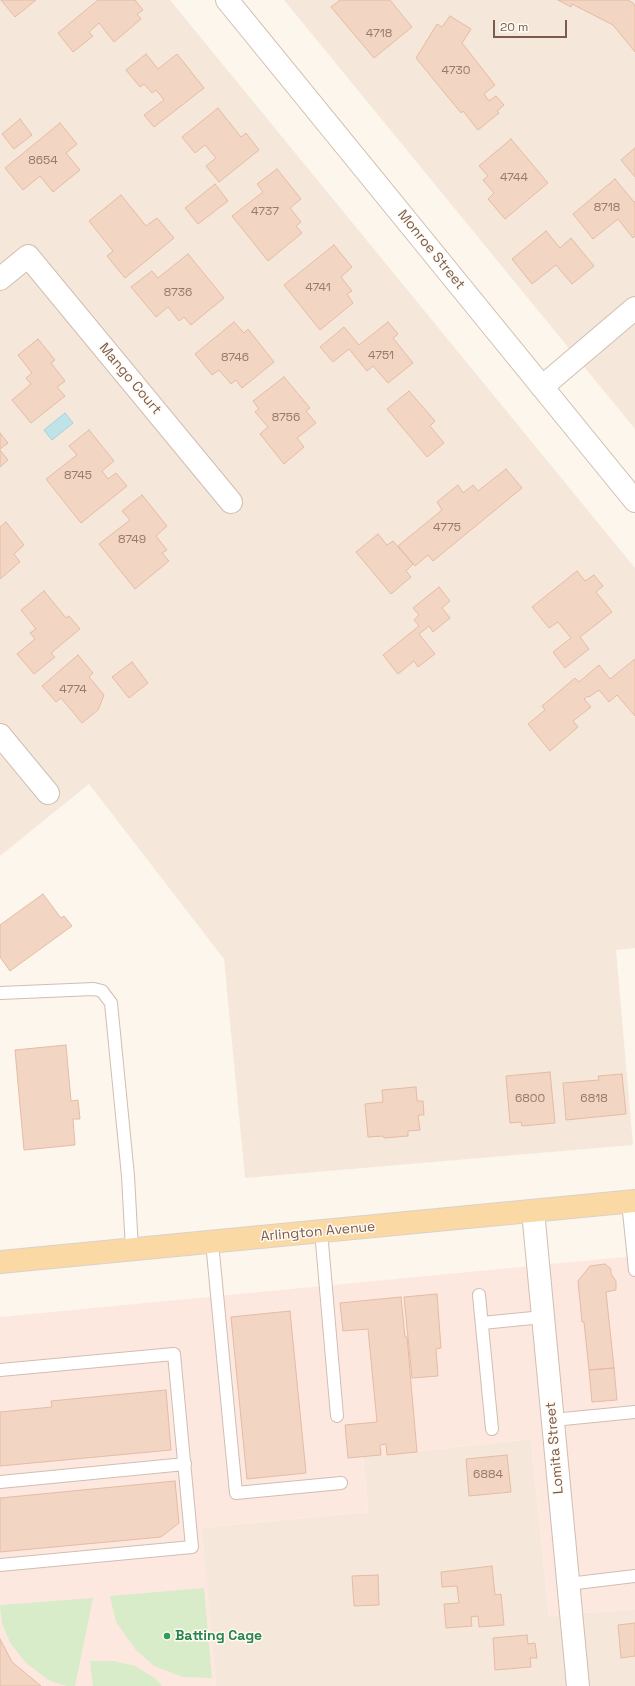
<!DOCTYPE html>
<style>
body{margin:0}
#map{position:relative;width:635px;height:1686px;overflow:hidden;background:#fdf6ec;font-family:"Space Grotesk",sans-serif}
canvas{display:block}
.scale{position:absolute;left:493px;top:20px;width:74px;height:18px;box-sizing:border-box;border:2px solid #7a5c4d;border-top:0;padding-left:5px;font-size:12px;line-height:14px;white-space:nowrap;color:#7a5c4d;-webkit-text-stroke:3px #fffaf3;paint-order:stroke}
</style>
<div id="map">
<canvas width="635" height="1686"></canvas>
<div class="scale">20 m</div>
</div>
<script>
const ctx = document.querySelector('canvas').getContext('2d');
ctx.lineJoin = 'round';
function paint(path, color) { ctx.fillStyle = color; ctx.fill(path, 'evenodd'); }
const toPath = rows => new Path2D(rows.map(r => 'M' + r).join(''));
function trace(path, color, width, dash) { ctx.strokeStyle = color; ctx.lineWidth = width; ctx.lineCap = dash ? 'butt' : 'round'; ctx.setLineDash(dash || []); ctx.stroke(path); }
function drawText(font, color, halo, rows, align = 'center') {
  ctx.font = font + ' "Space Grotesk",sans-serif'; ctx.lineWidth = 3; ctx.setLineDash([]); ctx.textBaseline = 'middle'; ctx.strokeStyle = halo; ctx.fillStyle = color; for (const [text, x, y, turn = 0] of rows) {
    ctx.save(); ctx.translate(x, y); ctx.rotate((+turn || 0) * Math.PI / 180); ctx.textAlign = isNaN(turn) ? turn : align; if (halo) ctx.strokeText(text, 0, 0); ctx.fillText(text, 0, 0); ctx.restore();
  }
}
paint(toPath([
 [0,0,170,0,635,568,635,948,616,950,633,1145,245,1178,224,959,89,784,0,856],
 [284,0,635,0,635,429],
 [531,1439,549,1616,635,1609,635,1686,216,1686,201,1528,368,1512,363,1457]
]), '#f5e8da');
paint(toPath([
 [635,1256,635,1609,549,1616,531,1439,363,1457,368,1512,202,1528,216,1686,0,1686,0,1317]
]), '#fde8e0');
paint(toPath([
 [204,1588,212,1678,183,1677,154,1666,136,1650,116,1622,110,1596],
 [93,1598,75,1686,67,1686,50,1681,26,1663,11,1644,2,1624,0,1605],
 [90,1661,114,1661,135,1666,156,1679,162,1686,93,1686]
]), '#d8ecc9');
const water = toPath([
 [65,413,73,423,52,440,44,430,65,413]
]);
paint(water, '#bfe3e8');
trace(water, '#a5d3da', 1);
const building = toPath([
 [1,0,36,0,15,17,1,0],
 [98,0,135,0,143,10,137,14,141,19,114,42,99,23,89,32,93,36,73,52,58,33,98,0],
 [340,0,390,0,412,27,374,58,331,7,340,0],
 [558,0,628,0,633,3,635,6,635,52,613,25,572,4,571,7,558,0],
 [450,16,471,29,462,43,495,85,484,94,489,101,496,96,504,105,497,111,499,113,478,130,463,111,461,113,416,58,437,24,442,27,450,16],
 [146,54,158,69,177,54,204,88,154,127,144,115,164,100,156,90,152,93,144,84,140,87,126,70,146,54],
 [218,108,241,137,246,133,259,150,219,182,206,166,216,158,205,145,195,153,182,137,218,108],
 [20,119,32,135,14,149,2,134,20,119],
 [60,123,77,144,66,153,80,170,53,192,40,176,23,190,5,168,60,123],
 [511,139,548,183,505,219,488,199,494,193,483,180,488,176,479,166,511,139],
 [635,148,635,177,621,160,635,148],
 [277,169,301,199,290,208,301,222,296,226,302,233,268,261,232,216,263,192,257,184,277,169],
 [615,179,634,202,635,201,635,236,633,238,618,219,593,239,573,214,615,179],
 [215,184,228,201,198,224,185,208,215,184],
 [121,195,146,226,157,218,174,238,125,278,107,256,113,251,89,221,121,195],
 [546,231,560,248,571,238,594,266,572,284,556,265,532,284,512,259,546,231],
 [334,245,352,267,341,277,352,291,347,294,353,303,320,330,284,285,334,245],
 [188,254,224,298,191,325,184,317,179,321,168,307,156,317,131,287,152,271,158,278,188,254],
 [234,322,244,333,248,329,274,362,242,388,236,380,231,384,219,370,212,375,195,354,234,322],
 [388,322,398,334,393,338,413,363,388,383,373,366,367,371,349,349,333,362,320,347,344,327,359,345,388,322],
 [38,339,55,360,51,363,65,381,57,387,65,396,31,423,12,400,31,384,26,378,32,373,18,355,38,339],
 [284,377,310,408,306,411,316,423,297,438,304,447,284,464,260,434,268,427,255,412,259,409,253,401,284,377],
 [409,391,435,421,430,426,444,443,427,457,387,409,409,391],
 [89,430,114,461,102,471,108,479,116,473,127,486,81,523,46,479,77,455,69,446,89,430],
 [0,433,8,443,0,449,0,433],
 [0,450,8,460,0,467,0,450],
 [506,469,522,488,433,561,428,555,415,566,398,546,442,510,437,502,458,485,463,493,473,485,478,491,506,469],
 [142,495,167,526,156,536,167,550,162,553,169,561,135,589,99,544,130,520,122,511,142,495],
 [6,522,24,545,14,554,20,562,0,579,0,527,6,522],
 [378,534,387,545,393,541,413,564,406,571,411,577,391,594,356,552,378,534],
 [577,571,585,581,594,575,603,586,596,592,612,612,580,637,589,649,565,668,553,652,571,638,558,622,549,628,532,607,577,571],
 [439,587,450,601,442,608,450,618,433,632,429,626,419,634,435,654,418,667,414,661,398,674,383,655,419,626,414,620,419,615,413,608,439,587],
 [44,591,66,618,69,616,80,629,51,653,55,657,34,674,17,654,35,639,30,633,36,629,21,610,44,591],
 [78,655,93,673,89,677,104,695,98,710,82,723,61,698,56,702,42,686,78,655],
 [635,659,635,716,617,695,609,702,599,690,589,697,588,696,584,699,591,707,573,721,578,727,550,751,528,724,545,710,542,706,575,678,579,682,599,665,610,679,635,659],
 [132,662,148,683,129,698,112,677,132,662],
 [43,894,61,918,64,916,72,926,10,971,0,957,0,925,43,894],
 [66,1045,71,1101,78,1100,80,1119,73,1119,75,1145,24,1150,15,1050,66,1045],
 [550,1072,555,1123,522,1126,521,1122,510,1123,506,1076,550,1072],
 [622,1074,626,1114,566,1120,563,1083,599,1080,598,1076,622,1074],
 [416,1087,417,1101,423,1101,424,1115,418,1115,420,1130,408,1131,408,1136,384,1138,383,1136,368,1137,365,1104,383,1102,382,1090,416,1087],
 [605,1264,611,1269,611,1274,616,1281,616,1290,606,1292,614,1368,589,1370,584,1322,582,1322,578,1281,590,1266,605,1264],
 [437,1294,441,1348,436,1349,438,1376,412,1378,404,1297,437,1294],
 [401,1297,405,1337,407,1337,417,1452,387,1455,386,1444,380,1445,381,1455,348,1458,345,1425,377,1422,368,1329,343,1331,340,1303,401,1297],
 [290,1311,306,1473,247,1479,231,1317,290,1311],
 [614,1368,617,1400,592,1402,589,1370,614,1368],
 [166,1390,171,1450,0,1466,0,1412,52,1407,51,1401,166,1390],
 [507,1455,511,1492,469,1496,466,1459,507,1455],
 [175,1481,179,1523,161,1537,0,1552,0,1498,175,1481],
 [492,1566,495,1595,501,1594,504,1625,479,1627,478,1616,471,1617,472,1626,446,1628,444,1604,459,1603,457,1586,442,1587,441,1572,492,1566],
 [378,1575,379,1605,354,1606,352,1576,378,1575],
 [635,1623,635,1656,621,1658,618,1625,635,1623],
 [527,1635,528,1644,535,1643,537,1658,530,1658,531,1667,495,1670,493,1638,527,1635],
 [0,1639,12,1662,41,1686,0,1686,0,1639]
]);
paint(building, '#f3d5c3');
trace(building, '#e6bba3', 1);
const service = toPath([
 [0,993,94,989,102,991,111,1003,128,1176,132,1250],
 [628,1202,635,1270],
 [321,1231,337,1416],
 [212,1242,236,1493,341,1483],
 [479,1295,492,1429],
 [482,1323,543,1317],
 [0,1370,174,1354,192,1547,0,1565],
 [553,1420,635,1412],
 [0,1482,185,1464],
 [568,1584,635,1576]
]);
const minor = toPath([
 [0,279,28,256,231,502],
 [542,387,635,308],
 [0,735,48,793],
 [533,1211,578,1686]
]);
const tertiary = toPath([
 [227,0,635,501]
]);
const primary = toPath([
 [0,1262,635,1201]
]);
trace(service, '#d1beb0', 14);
trace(minor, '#d1beb0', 24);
trace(tertiary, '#d1beb0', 24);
trace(primary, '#dad1cd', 24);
trace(service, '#fff', 12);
trace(minor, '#fff', 22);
trace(tertiary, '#fff', 22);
trace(primary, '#fbd9a5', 22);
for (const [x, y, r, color] of [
 [167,1636,4,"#2e9e5b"]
]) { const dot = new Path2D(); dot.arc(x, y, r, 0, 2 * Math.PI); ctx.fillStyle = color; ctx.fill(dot); trace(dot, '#fffaf3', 1.5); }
drawText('12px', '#987a6a', null, [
 ["4718",379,34],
 ["4730",456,71],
 ["8654",43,161],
 ["4744",514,178],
 ["8718",607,208],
 ["4737",265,212],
 ["4741",318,288],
 ["8736",178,293],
 ["4751",381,356],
 ["8746",235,358],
 ["8756",286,418],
 ["8745",78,476],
 ["4775",447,528],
 ["8749",132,540],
 ["4774",73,690],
 ["6800",530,1099],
 ["6818",594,1099],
 ["6884",488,1475]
]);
drawText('14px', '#7a5c4d', '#fffaf3', [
 ["Monroe Street",431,250,51],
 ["Mango Court",130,379,50],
 ["Arlington Avenue",318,1232,-5],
 ["Lomita Street",555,1448,-95]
]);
drawText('bold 14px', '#27864d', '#fffaf3', [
 ["Batting Cage",175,1636]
], 'left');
</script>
